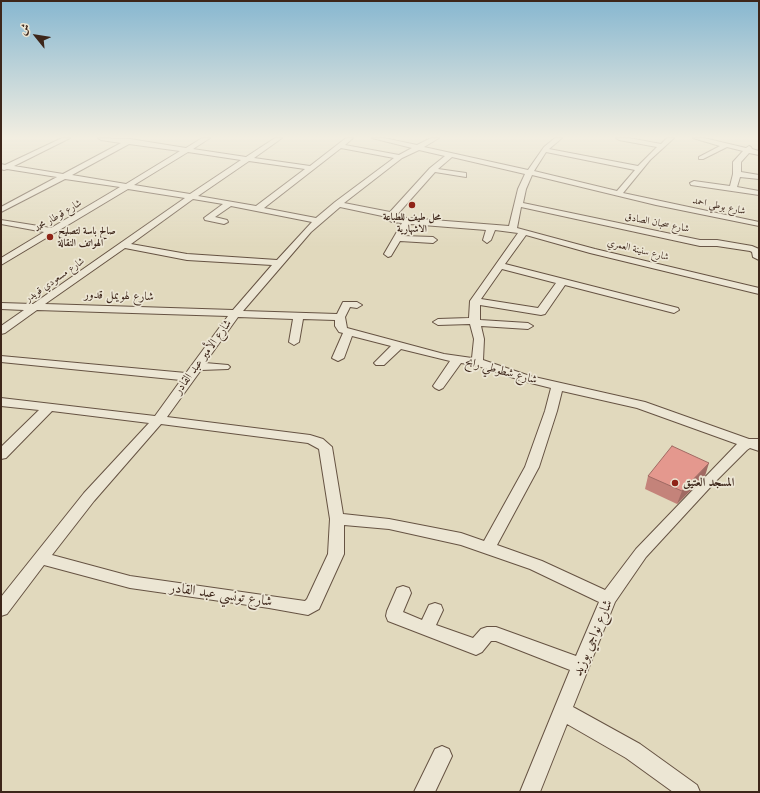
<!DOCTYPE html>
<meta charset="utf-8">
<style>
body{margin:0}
#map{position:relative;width:760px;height:793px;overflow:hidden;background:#e1d9bd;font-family:"Old Standard TT",Amiri,serif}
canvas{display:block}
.frame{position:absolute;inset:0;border:2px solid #3d261a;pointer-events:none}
.north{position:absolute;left:16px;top:16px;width:40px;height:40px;-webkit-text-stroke:3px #ece6d4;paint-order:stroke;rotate:300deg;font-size:11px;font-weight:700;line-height:16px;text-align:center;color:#3d261a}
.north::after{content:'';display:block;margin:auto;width:14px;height:18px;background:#3d261a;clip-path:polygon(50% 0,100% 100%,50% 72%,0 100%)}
</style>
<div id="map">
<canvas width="760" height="793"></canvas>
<div class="frame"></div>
<div class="north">ش</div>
</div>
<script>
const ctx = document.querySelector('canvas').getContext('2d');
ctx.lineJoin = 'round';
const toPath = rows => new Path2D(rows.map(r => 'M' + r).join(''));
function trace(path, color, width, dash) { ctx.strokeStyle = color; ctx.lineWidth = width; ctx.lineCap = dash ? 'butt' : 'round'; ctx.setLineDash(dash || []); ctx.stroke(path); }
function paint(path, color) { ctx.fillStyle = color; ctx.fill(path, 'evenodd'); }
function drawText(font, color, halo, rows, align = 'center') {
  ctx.font = font + ' "Old Standard TT",Amiri,serif'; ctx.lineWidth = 3.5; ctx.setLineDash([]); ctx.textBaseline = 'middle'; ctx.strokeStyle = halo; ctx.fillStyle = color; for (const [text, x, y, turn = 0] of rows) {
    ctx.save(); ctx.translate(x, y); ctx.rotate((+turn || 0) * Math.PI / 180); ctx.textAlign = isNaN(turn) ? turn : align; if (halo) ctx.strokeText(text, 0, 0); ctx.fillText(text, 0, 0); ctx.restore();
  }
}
const street = toPath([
 [62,138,70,138,14,166,63,174,121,143,101,140,98,138,130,139,186,148,202,138,210,138,193,149,246,157,275,138,282,138,254,158,310,166,346,138,353,138,345,145,399,155,412,148,372,138,384,138,417,145,431,138,439,138,424,147,528,170,544,147,555,138,562,138,549,149,638,166,657,147,619,140,616,138,629,138,661,144,667,138,674,138,650,160,623,193,759,222,759,226,656,205,532,175,526,189,523,203,700,240,717,240,752,246,759,249,759,260,753,257,752,252,750,251,717,246,700,246,521,207,517,228,595,249,759,288,759,294,590,253,526,235,505,264,678,308,679,310,674,313,565,285,545,314,541,315,480,305,480,320,528,323,533,326,528,329,481,326,484,339,483,360,530,376,645,402,749,439,758,439,759,441,759,451,750,448,747,450,716,481,646,557,615,602,573,707,640,744,697,785,700,792,673,792,626,758,567,724,540,792,520,792,570,670,496,641,491,641,482,652,476,655,388,621,386,616,387,611,397,588,403,586,409,588,411,593,403,612,422,620,429,605,435,603,441,605,443,610,436,625,473,638,481,629,487,627,496,627,576,656,599,602,530,569,461,545,389,529,344,525,344,554,319,609,308,615,269,608,130,588,44,565,7,614,1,616,1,597,84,493,149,423,52,411,6,458,1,459,1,447,39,410,1,406,1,398,155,416,181,380,1,362,1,356,186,373,228,316,37,310,5,333,1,334,1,326,24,310,1,309,1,303,33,304,185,198,128,189,1,265,1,258,44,232,1,224,1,220,51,228,120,187,65,179,1,212,1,207,57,177,7,169,4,170,1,169,1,164,5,165,62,138],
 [129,144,180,151,126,184,72,175,129,144],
 [341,148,394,158,335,202,316,218,264,208,341,148],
 [419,150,445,156,430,168,390,212,344,203,402,158,419,150],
 [188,152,241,160,190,194,134,185,188,152],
 [546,152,635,170,617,191,534,171,546,152],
 [452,157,525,174,518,189,509,226,395,217,435,172,466,177,466,173,438,169,452,157],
 [249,161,305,169,256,206,198,196,249,161],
 [193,199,223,204,204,218,205,220,224,224,228,222,227,220,215,217,231,206,312,222,277,260,187,254,131,244,193,199],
 [340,207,387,217,388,220,392,222,402,223,384,254,388,257,391,256,400,241,433,243,437,240,433,237,403,236,410,224,486,230,483,240,487,243,491,240,495,230,518,233,470,301,469,318,438,319,433,322,438,325,470,324,474,339,472,358,444,354,347,328,345,317,350,307,357,308,362,305,357,302,343,302,337,314,243,311,311,232,340,207],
 [125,248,187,260,272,265,233,310,45,304,125,248],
 [502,269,556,283,538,308,481,299,502,269],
 [238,317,293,319,289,342,294,345,299,342,303,319,335,320,335,326,339,332,343,333,332,358,338,361,344,358,352,336,391,346,374,363,376,365,384,365,401,349,450,361,433,386,435,388,439,390,443,388,461,363,475,365,523,381,551,388,545,411,525,467,484,541,461,533,389,519,343,514,332,447,323,439,310,435,167,417,201,370,228,369,230,367,228,365,205,363,238,317],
 [562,391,637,408,737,444,636,549,605,590,542,561,497,545,539,467,557,411,562,391],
 [161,424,308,443,319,449,330,519,328,554,307,599,305,601,130,576,52,555,94,501,161,424],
 [693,138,704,138,746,148,749,146,751,147,752,149,759,151,759,155,749,153,741,162,741,172,759,175,759,179,740,177,737,187,759,191,759,195,691,185,690,183,694,181,730,186,733,174,733,162,743,151,727,147,703,159,699,159,699,157,720,146,693,138],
 [442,746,449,749,452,756,435,792,414,792,435,749,442,746]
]);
trace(street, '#665343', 2);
paint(street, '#ece6d4');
paint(toPath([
 [648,476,705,476,677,504,645,489]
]), '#c4837a');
paint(toPath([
 [709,463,705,476,677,504,682,491]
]), '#a06a63');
const building = toPath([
 [672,446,709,463,682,491,648,476,672,446]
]);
paint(building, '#e4988e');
trace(building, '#a06a63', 1);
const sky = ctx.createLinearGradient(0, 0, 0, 249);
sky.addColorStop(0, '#87b7d0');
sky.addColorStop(0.55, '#f2eee1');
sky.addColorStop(1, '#f2eee100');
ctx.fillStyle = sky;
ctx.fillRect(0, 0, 760, 249);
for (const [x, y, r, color] of [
 [412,205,4,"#8f2418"],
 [50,237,4,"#8f2418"],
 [675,483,4,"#8f2418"]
]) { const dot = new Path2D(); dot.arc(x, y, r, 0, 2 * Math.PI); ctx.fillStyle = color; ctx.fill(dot); trace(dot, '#ece6d4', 1.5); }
drawText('10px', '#3d261a', '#ece6d4', [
 ["شارع بوطي احمد",719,206,12],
 ["شارع قوطار محمد",58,216,-31],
 ["شارع سحبان الصادق",657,223,11],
 ["شارع سنينة العمري",638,250,14],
 ["شارع مسعودي قويدر",55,280,-35]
]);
drawText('bold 10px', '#3d261a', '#ece6d4', [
 ["محل طيف للطباعة",412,217],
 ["الاشهارية",412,229],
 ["صالح باسة لتصليح",58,231,"left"],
 ["الهواتف النقالة",58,243,"left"]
]);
drawText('12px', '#3d261a', '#ece6d4', [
 ["شارع لهويمل قدور",119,296,2],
 ["شارع الأمير عبد القادر",203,357,-54],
 ["شارع شطوطي رابح",501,371,15]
]);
drawText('bold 12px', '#3d261a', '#ece6d4', [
 ["المسجد العتيق",683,483]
], 'left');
drawText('14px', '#3d261a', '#ece6d4', [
 ["شارع تونسي عبد القادر",221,595,8],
 ["شارع نواجي بوزيد",593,638,-67]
]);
</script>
